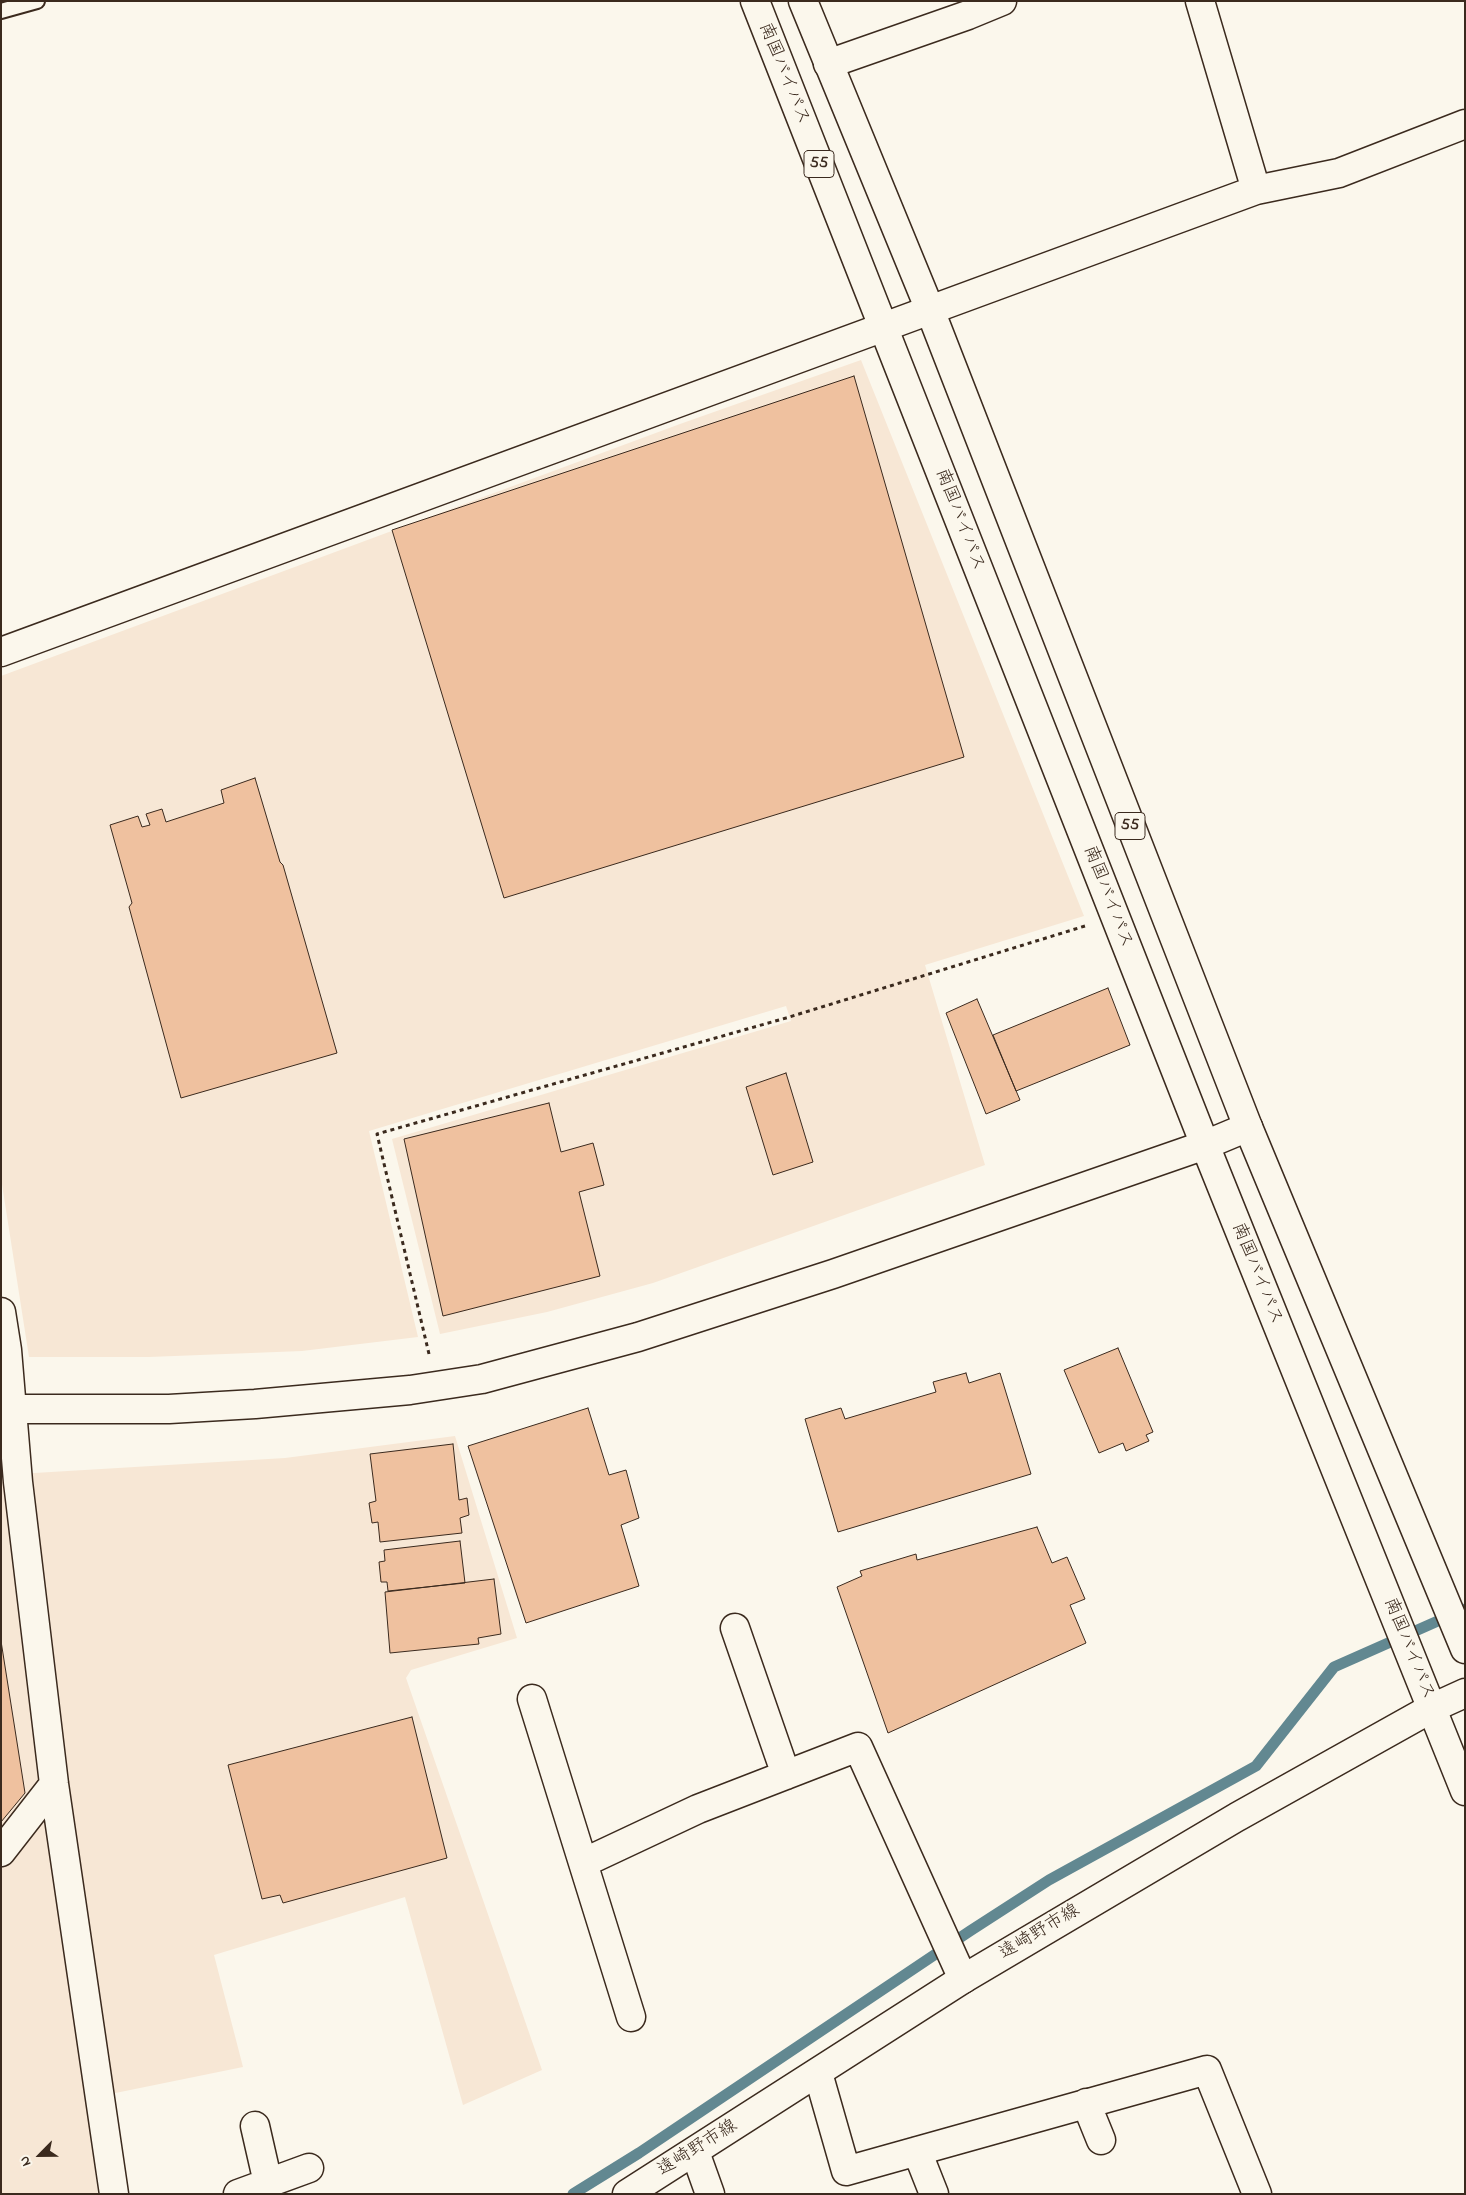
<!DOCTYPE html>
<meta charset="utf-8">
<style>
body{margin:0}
#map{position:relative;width:1466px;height:2195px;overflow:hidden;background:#fbf7ec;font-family:"Indie Flower",sans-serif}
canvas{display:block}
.frame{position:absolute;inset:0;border:2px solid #3b2a1e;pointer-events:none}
.north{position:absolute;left:15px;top:2130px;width:50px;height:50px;-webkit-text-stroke:4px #fbf7ec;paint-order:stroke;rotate:247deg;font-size:14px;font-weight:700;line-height:20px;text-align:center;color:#3b2a1e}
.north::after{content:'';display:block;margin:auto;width:18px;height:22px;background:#3b2a1e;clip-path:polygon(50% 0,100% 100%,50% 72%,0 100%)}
</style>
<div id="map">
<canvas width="1466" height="2195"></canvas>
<div class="frame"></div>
<div class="north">N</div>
</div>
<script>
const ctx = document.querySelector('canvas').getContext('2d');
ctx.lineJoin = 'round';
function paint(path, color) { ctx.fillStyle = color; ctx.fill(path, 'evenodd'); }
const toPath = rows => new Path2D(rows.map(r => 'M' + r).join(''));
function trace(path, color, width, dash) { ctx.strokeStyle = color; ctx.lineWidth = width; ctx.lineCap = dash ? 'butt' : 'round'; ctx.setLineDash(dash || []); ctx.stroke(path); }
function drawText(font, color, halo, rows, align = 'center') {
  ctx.font = font + ' "Indie Flower","Klee One",sans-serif'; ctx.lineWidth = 4; ctx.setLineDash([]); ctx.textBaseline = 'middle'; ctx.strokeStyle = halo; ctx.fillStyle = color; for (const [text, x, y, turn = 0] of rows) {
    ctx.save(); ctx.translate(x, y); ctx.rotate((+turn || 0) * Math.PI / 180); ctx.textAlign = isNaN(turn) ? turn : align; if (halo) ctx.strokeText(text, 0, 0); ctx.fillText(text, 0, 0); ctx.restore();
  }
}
paint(toPath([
 [861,360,1084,916,925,965,985,1165,653,1283,547,1312,440,1334,392,1139,791,1021,786,1006,369,1131,418,1337,302,1351,149,1357,29,1357,1,1178,1,676,680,424],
 [455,1436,517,1638,411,1670,406,1678,542,2070,463,2105,405,1897,214,1955,243,2067,86,2099,98,2194,1,2194,1,1475,285,1458]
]), '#f7e7d5');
trace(toPath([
 [573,2194,639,2153,970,1931,1049,1880,1256,1766,1334,1667,1465,1609]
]), '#628891', 11);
const building = toPath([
 [854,376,964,757,504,898,392,530,854,376],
 [255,778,280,862,283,865,337,1053,181,1098,129,907,132,903,110,825,138,816,142,827,150,825,146,814,162,809,166,822,224,803,221,790,255,778],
 [1108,988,1130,1045,1016,1091,993,1035,1108,988],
 [977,999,1020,1100,986,1114,946,1013,977,999],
 [786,1073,813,1162,773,1175,746,1087,786,1073],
 [549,1103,561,1152,593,1143,604,1185,579,1192,600,1276,443,1316,404,1139,549,1103],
 [1118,1348,1153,1432,1146,1435,1149,1441,1126,1451,1123,1443,1099,1453,1064,1370,1118,1348],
 [966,1373,969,1383,1000,1373,1031,1474,838,1532,805,1419,841,1408,845,1419,936,1392,933,1382,966,1373],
 [588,1408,609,1475,626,1470,639,1518,621,1525,639,1586,526,1623,468,1446,588,1408],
 [453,1444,459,1500,467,1498,469,1515,460,1518,462,1533,380,1542,378,1522,372,1523,369,1503,376,1501,370,1454,453,1444],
 [1037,1527,1052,1563,1067,1557,1085,1599,1070,1605,1086,1643,888,1733,837,1587,862,1576,860,1571,916,1554,917,1560,1037,1527],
 [460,1541,465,1583,388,1591,387,1582,381,1582,379,1562,385,1561,384,1550,460,1541],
 [494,1579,501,1634,478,1638,479,1644,390,1653,385,1592,494,1579],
 [1,1641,25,1793,1,1822,1,1641],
 [412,1717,447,1858,283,1903,280,1895,262,1899,228,1765,412,1717]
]);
paint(building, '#efc19f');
trace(building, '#3b2a1e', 1);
const lane = toPath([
 [1,11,37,1]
]);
const street = toPath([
 [1200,1,1256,190],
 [828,64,968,15,1002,1],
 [1,652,1256,190,1339,173,1465,124],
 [1,1312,7,1350,18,1482,54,1784,114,2194],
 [735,1628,786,1775],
 [532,1699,631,2017],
 [1,1852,54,1784],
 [583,1863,698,1809,858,1747,963,1979],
 [818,2073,846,2171,1207,2070,1257,2194],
 [1086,2103,1101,2140],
 [255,2126,268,2183],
 [917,2151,934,2194],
 [695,2152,710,2194],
 [238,2194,309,2168]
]);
const secondary = toPath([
 [1,1409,169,1409,255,1404,410,1390,482,1379,638,1337,833,1274,1205,1145,1248,1127],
 [627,2194,963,1979,1237,1817,1432,1708,1465,1693]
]);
const highway = toPath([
 [755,1,1205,1145,1465,1791],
 [803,1,930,310,1248,1127,1465,1649]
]);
trace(lane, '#3b2a1e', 18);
trace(street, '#3b2a1e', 31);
trace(secondary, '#3b2a1e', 31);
trace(highway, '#3b2a1e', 31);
trace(toPath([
 [429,1354,377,1134,786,1018,1085,926]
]), '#3b2a1e', 3, [4, 4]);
trace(lane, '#fbf7ec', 14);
trace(street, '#fbf7ec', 28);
trace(secondary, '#fbf7ec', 28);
trace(highway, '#fbf7ec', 28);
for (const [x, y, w] of [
 [819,164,30],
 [1130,826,30]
]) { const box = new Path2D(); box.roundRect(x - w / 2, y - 13.5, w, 27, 4); ctx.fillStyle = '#fbf7ec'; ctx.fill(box); trace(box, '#3b2a1e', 1); }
drawText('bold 16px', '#3b2a1e', null, [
 ["55",819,164],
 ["55",1130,826]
]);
drawText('18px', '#3b2a1e', '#fbf7ec', [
 ["南国バイパス",783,74,68],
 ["南国バイパス",959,520,69],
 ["南国バイパス",1107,897,69],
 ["南国バイパス",1256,1274,68],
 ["南国バイパス",1408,1649,68],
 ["遠崎野市線",1040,1933,-31],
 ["遠崎野市線",698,2149,-32]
]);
</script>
